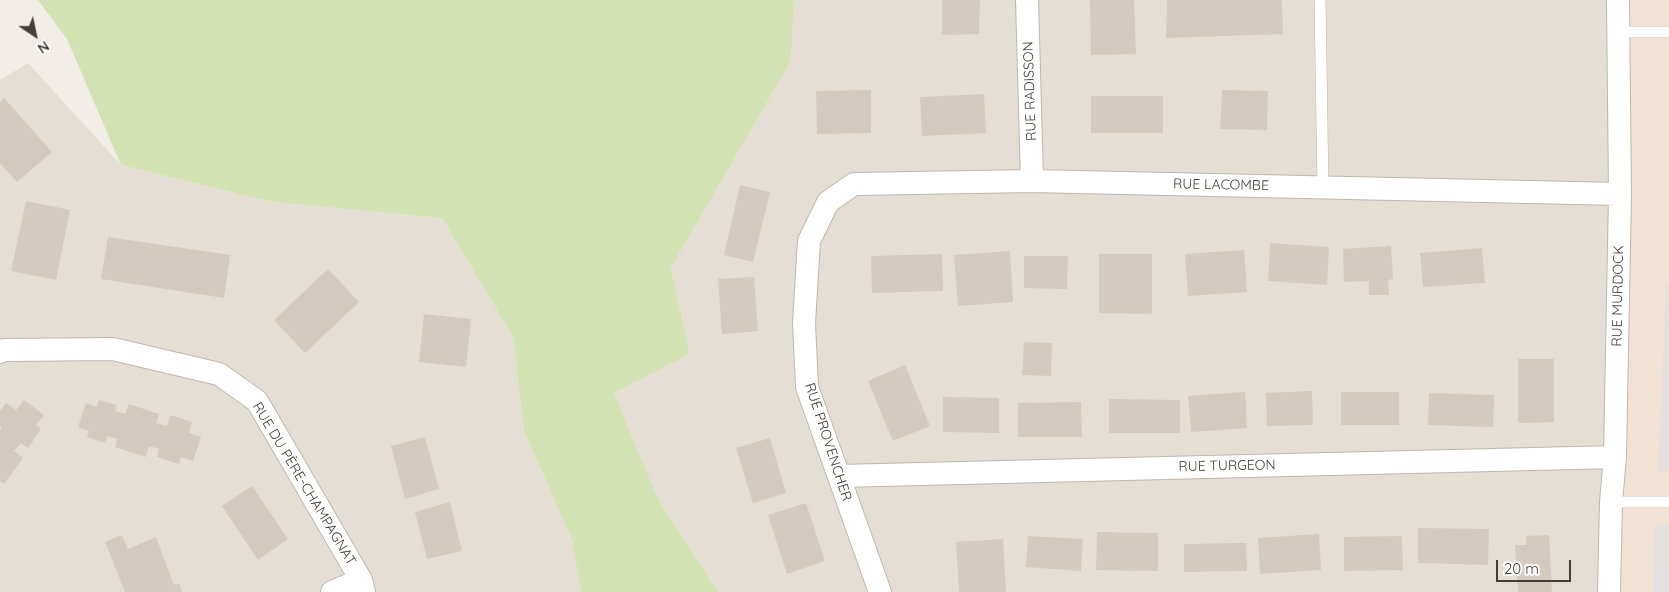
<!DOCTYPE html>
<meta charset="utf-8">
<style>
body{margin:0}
#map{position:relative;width:1669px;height:592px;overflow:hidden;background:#f2ede6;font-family:Quicksand,sans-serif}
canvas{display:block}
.north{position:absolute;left:10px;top:10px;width:50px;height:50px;-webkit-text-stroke:4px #fff;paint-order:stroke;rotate:146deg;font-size:14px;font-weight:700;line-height:20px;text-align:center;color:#443d36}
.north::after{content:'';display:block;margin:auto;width:18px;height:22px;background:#443d36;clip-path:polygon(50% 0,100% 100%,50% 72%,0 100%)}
.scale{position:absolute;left:1496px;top:560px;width:75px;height:22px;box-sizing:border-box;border:2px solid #443d36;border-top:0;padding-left:6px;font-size:15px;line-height:18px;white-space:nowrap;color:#443d36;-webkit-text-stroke:4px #fff;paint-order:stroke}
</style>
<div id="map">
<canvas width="1669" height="592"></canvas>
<div class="north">N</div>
<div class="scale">20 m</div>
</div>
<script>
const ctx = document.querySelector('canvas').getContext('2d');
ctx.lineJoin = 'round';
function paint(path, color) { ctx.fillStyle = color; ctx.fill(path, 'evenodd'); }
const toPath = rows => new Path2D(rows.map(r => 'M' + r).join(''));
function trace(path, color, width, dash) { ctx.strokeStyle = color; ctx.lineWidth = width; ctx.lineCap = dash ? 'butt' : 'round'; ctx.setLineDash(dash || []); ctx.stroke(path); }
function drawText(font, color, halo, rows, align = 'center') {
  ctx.font = font + ' Quicksand,sans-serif'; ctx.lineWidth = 4; ctx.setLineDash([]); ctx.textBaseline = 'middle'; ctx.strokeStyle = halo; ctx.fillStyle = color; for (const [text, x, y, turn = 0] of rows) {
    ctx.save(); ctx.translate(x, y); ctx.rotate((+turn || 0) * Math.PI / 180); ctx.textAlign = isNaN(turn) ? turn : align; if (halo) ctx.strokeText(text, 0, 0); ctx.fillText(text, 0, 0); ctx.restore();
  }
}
paint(toPath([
 [794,0,1618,0,1609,592,718,592,659,501,614,393,690,354,671,268,791,61],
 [28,63,121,165,272,202,442,218,513,337,524,430,572,540,581,592,0,592,0,80]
]), '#e5ded5');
paint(toPath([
 [1618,0,1669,0,1669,592,1609,592]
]), '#f2e2d3');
paint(toPath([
 [38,0,794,0,791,61,671,268,690,354,614,393,659,501,718,592,581,592,572,540,524,430,513,337,442,218,272,202,121,165,67,39]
]), '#d2e2b3');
paint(toPath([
 [1669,277,1669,471,1658,472,1666,288],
 [1654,525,1669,525,1669,592,1653,592]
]), '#e3e0de');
paint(toPath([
 [942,0,980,0,979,34,942,35],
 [1090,0,1134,0,1136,54,1091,55],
 [1167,0,1282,0,1283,34,1166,38],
 [871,90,871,133,817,134,816,91],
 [1222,90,1268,91,1267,130,1220,129],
 [984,94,986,133,922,136,920,97],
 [1091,96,1163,96,1163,133,1091,133],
 [4,98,52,152,17,182,0,163,0,102],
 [740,185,770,192,753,262,724,255],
 [26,201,70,210,56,280,11,271],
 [108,237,230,255,224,298,101,279],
 [1270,243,1329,247,1327,285,1268,281],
 [1391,246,1393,279,1388,280,1389,295,1369,295,1369,281,1344,282,1343,249],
 [1482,248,1485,283,1423,287,1420,253],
 [1244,250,1247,292,1188,296,1185,254],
 [1010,251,1013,302,958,306,954,255],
 [942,254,943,291,872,293,871,256],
 [1099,254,1152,254,1152,314,1099,313],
 [1024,256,1068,256,1067,289,1024,288],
 [328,269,359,302,305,353,274,320],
 [754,277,758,331,722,334,718,279],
 [424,314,471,319,466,367,419,362],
 [1024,342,1052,343,1051,376,1022,375],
 [1518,359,1554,359,1554,422,1518,423],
 [905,365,930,426,893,441,868,381],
 [1312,391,1313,425,1267,426,1266,393],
 [1245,392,1247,428,1191,432,1188,396],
 [1341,392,1399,392,1399,425,1341,425],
 [1429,393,1494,395,1493,427,1428,425],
 [943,397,999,398,999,433,943,432],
 [1109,399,1180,400,1180,433,1109,433],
 [24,400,44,415,36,425,41,429,28,448,21,443,14,451,23,458,4,484,0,481,0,431,2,428,0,426,0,411,6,403,16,410],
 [99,400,117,405,115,411,125,414,129,404,159,414,156,423,167,426,170,415,192,422,189,433,201,437,193,461,181,457,179,464,157,457,159,449,149,446,146,457,115,447,117,439,107,436,105,443,87,437,89,431,78,427,86,403,97,407],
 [1081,402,1082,437,1018,437,1018,403],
 [425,437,439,489,405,499,391,446],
 [770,438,786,493,753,503,736,448],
 [252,486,288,539,258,560,222,506],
 [450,502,462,551,427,559,415,512],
 [806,503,825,561,787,574,768,515],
 [1418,528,1489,529,1488,565,1418,563],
 [1097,532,1158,533,1158,571,1096,570],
 [1319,534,1321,570,1260,574,1258,538],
 [122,535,128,549,156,537,174,585,179,583,182,592,125,592,105,542],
 [1549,535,1552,592,1518,592,1515,545,1526,545,1526,536],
 [1028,536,1083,539,1081,571,1026,567],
 [1402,536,1403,570,1344,571,1344,537],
 [1003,539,1006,592,959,592,956,542],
 [1246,543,1247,571,1184,572,1184,544]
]), '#d5cac0');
const lane = toPath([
 [1320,0,1323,187],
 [1618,32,1669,32],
 [1611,502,1669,502]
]);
const street = toPath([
 [1027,0,1032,181],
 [0,352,4,350,113,349,219,374,257,401,361,580,364,592],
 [839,476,1615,457],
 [332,592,361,580],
 [880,592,807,387,804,323,809,241,828,202,854,184,1032,181,1620,194],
 [1609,592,1611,502,1615,457,1620,194,1618,0]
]);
trace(lane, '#bfb7ad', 12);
trace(street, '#bfb7ad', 24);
trace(lane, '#fff', 11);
trace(street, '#fff', 22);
drawText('14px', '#443d36', '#fff', [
 ["RUE RADISSON",1030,91,-92],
 ["RUE LACOMBE",1221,185,1],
 ["RUE MURDOCK",1618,296,-89],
 ["RUE PROVENCHER",828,442,72],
 ["RUE TURGEON",1227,466,-1],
 ["RUE DU PÈRE-CHAMPAGNAT",304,484,59]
]);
</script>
